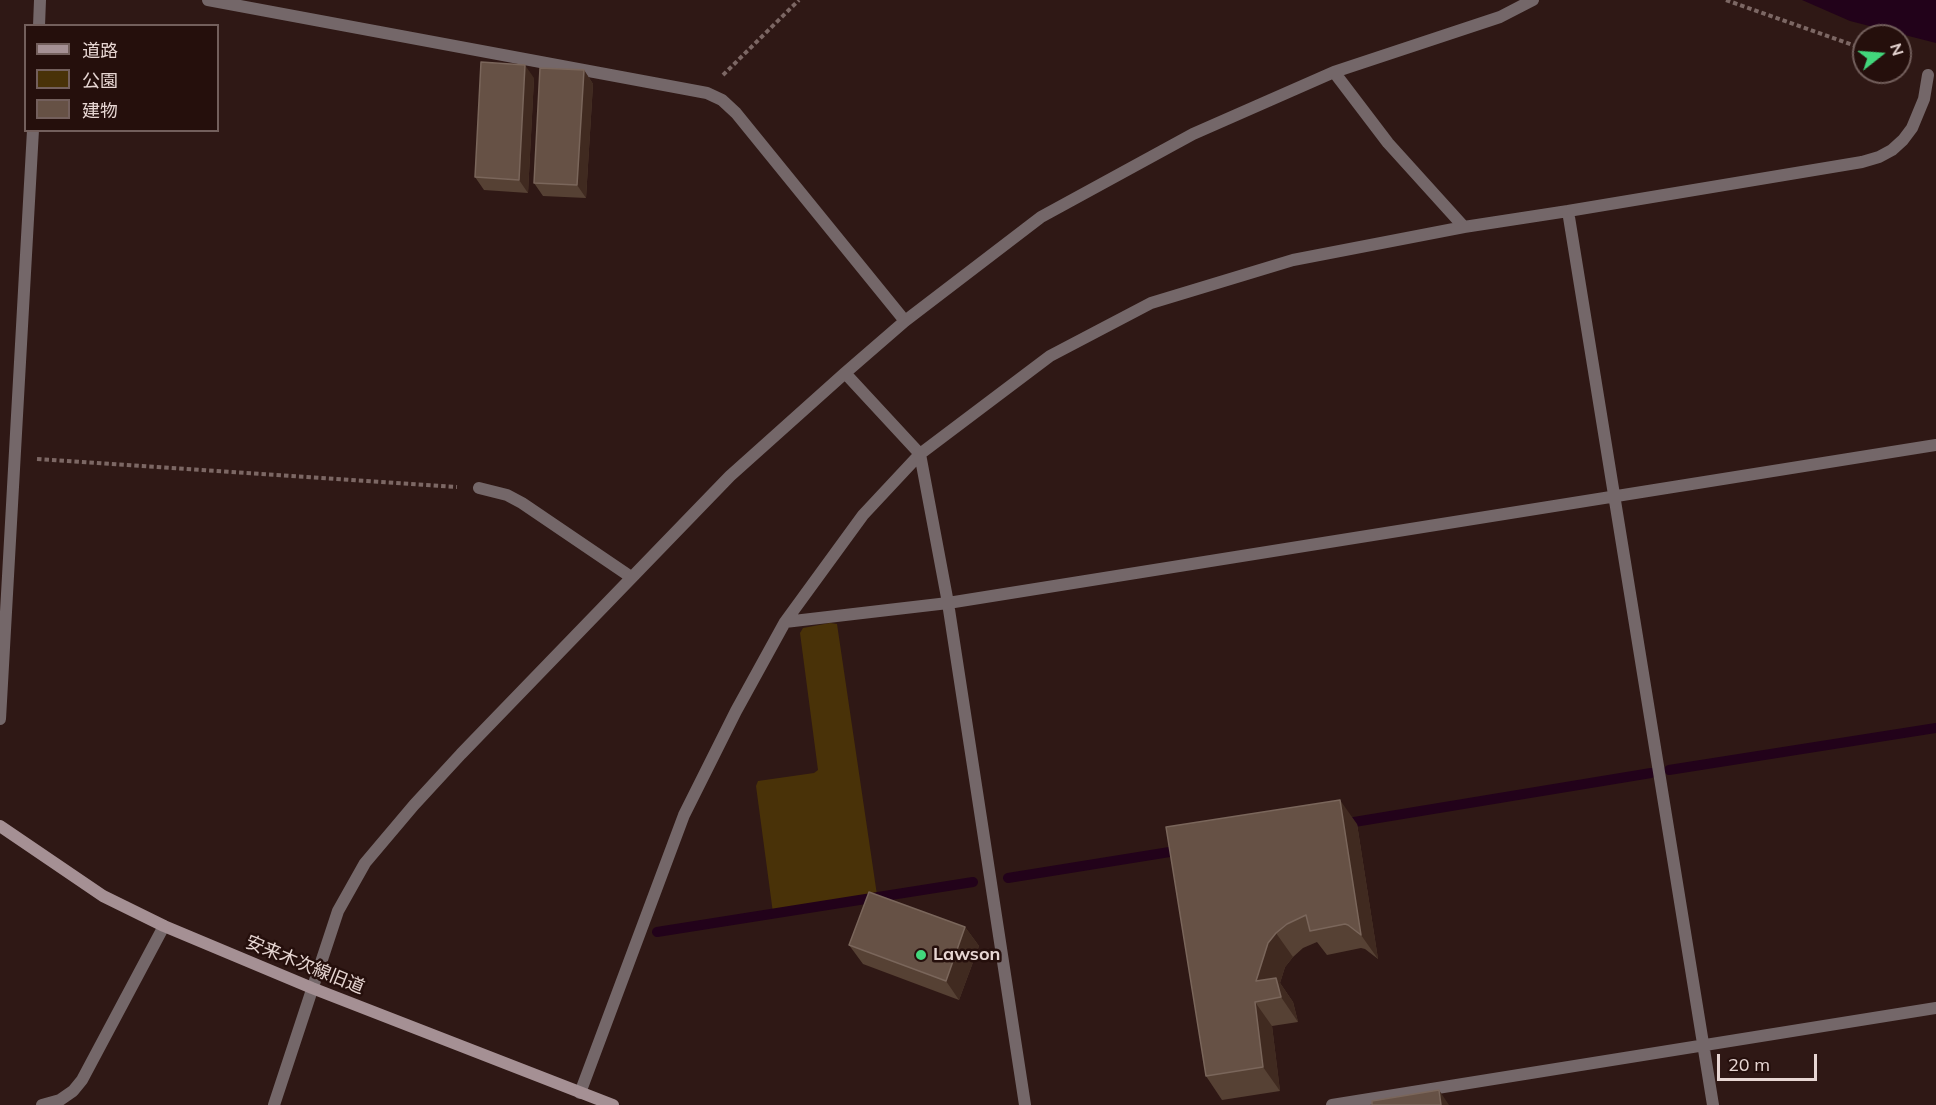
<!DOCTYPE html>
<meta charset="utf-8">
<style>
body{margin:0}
#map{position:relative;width:1936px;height:1105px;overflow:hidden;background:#2f1815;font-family:Mulish,"Noto Sans JP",sans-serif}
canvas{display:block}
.legend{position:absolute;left:24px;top:24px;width:195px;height:108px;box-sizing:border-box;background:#250f0c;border:2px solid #735f5c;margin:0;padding:8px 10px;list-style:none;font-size:18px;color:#e7d6d3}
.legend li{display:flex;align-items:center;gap:12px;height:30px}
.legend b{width:30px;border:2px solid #735f5c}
.north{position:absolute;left:1852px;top:24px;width:60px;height:60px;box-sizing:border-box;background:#250f0c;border:2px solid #735f5c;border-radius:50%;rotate:73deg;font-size:16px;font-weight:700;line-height:24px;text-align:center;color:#e7d6d3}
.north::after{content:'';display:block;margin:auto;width:21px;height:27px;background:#42d77c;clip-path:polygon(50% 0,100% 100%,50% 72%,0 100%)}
.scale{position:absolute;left:1717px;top:1054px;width:100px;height:27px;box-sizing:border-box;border:3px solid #e7d6d3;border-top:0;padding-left:8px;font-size:18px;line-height:21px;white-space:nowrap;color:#e7d6d3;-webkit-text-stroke:4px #250f0c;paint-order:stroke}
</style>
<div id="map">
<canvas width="1936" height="1105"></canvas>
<ul class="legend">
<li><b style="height:8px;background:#a59094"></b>道路</li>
<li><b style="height:16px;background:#493208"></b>公園</li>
<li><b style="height:16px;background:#665145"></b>建物</li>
</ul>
<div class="north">N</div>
<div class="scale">20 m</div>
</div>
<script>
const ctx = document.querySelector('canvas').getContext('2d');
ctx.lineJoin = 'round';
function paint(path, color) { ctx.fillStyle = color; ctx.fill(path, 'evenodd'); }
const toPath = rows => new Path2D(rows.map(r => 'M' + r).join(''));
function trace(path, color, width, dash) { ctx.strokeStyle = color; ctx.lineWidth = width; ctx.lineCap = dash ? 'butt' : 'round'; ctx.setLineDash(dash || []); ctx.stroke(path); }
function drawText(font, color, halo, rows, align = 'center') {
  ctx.font = font + ' Mulish,"Noto Sans JP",sans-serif'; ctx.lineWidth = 5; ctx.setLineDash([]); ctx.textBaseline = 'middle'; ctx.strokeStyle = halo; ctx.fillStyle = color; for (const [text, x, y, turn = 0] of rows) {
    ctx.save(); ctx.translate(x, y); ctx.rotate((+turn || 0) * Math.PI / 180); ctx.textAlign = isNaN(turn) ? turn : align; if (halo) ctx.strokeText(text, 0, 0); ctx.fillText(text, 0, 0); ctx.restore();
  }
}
paint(toPath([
 [830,623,837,624,877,895,873,898,773,913,756,786,758,781,814,773,818,770,800,633,803,628]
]), '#493208');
paint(toPath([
 [1802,0,1936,0,1936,43,1850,21]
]), '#22021a');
trace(toPath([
 [1669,770,1936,728],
 [1342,824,1651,773],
 [1008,878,1182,850],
 [657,932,973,882]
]), '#22021a', 10);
trace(toPath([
 [1726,0,1864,49],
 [723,75,799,0],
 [37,459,457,487]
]), '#7c6764', 4, [4.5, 3]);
trace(toPath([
 [208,0,707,93,722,100,736,113,905,321],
 [39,26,40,0],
 [1334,72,1388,143,1464,227],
 [1568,211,1862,162,1879,157,1892,150,1903,140,1912,128,1924,99,1928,75],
 [845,373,920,454,948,603,1025,1105],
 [479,488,507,495,522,503,631,577],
 [785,622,948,603,1936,445],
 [0,719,33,130],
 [580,1093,684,815,736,711,785,622,863,515,920,454,1050,356,1151,303,1293,260,1464,227,1568,211,1713,1105],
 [42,1105,60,1100,73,1091,82,1080,164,926],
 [274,1105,338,911,365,863,414,805,461,754,730,476,845,373,905,321,1041,217,1193,134,1334,72,1500,17,1533,0],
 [1332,1105,1936,1008]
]), '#746769', 12);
trace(toPath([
 [0,826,103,896,164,926,312,988,613,1105]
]), '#a59094', 12);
paint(toPath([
 [584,70,593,84,586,198,543,196,534,183],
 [534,78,528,193,484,190,475,177],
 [1357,824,1378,959,1365,949,1361,948,1327,955,1317,942,1303,948,1293,957,1285,967,1280,983,1293,1002,1298,1022,1272,1026,1280,1091,1222,1100,1206,1076,1166,827],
 [965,927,979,946,959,1000,863,964,849,945]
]), '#564134');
paint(toPath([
 [525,65,534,78,528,193,519,180],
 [584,70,593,84,586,198,577,185],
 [1340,800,1357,824,1378,959,1361,935],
 [965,927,979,946,959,1000,946,981],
 [1276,933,1293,957,1285,967,1280,983,1293,1002,1298,1022,1281,997,1256,981,1268,943],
 [1255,1002,1272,1026,1280,1091,1263,1067],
 [1439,1090,1449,1105,1441,1105]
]), '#402a20');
const building = toPath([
 [481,62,525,65,519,180,475,177,481,62],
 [540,68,584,70,577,185,534,183,540,68],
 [1340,800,1361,935,1348,925,1345,924,1310,931,1306,915,1287,924,1276,933,1268,943,1256,981,1276,978,1281,997,1255,1002,1263,1067,1206,1076,1166,827,1340,800],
 [869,892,965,927,946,981,849,945,869,892],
 [1439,1090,1441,1105,1372,1105,1372,1101,1439,1090]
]);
paint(building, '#665145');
trace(building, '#7a665b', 1.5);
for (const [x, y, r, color] of [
 [921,955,6,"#42d77c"]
]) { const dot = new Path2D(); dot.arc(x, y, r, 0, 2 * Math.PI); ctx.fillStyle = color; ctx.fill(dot); trace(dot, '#250f0c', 2); }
drawText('bold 18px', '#e7d6d3', '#250f0c', [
 ["Lawson",933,955]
], 'left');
drawText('18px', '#e7d6d3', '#250f0c', [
 ["安来木次線旧道",305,965,22]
]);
</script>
